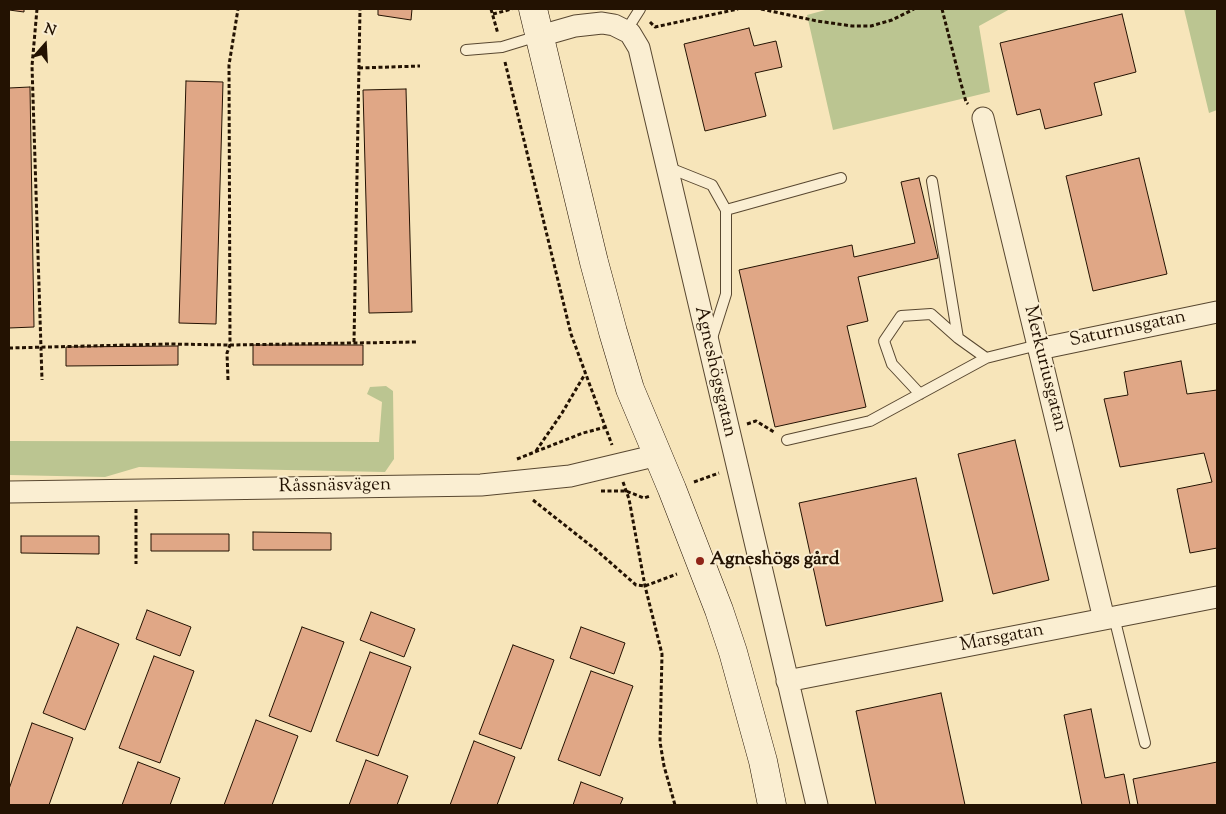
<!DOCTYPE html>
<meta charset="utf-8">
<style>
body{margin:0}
#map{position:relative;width:1226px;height:814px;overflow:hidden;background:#f7e5ba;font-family:"Sorts Mill Goudy",serif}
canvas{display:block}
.frame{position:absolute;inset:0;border:10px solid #231202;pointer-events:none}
.north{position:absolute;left:20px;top:20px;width:50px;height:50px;-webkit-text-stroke:4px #faeed2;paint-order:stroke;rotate:19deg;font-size:14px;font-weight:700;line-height:20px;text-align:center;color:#231202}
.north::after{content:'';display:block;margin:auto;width:18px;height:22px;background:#231202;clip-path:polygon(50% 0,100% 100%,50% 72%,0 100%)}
</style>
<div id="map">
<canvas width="1226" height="814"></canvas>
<div class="frame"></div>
<div class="north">N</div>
</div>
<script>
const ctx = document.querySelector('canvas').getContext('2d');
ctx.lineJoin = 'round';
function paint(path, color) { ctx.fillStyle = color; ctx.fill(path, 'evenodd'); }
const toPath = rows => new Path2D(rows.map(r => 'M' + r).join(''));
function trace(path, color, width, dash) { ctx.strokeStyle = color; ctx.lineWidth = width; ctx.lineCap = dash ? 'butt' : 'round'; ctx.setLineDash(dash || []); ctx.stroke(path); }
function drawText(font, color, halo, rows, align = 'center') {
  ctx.font = font + ' "Sorts Mill Goudy",serif'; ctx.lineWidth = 4; ctx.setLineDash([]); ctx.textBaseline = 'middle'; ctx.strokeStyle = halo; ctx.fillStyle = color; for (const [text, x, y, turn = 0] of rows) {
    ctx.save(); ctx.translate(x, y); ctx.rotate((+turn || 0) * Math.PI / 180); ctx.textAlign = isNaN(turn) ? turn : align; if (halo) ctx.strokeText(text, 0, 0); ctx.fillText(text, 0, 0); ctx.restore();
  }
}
paint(toPath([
 [829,9,1010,9,979,26,990,92,833,130,807,15],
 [1184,9,1216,9,1217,110,1209,113],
 [386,386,393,391,394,459,385,472,139,467,105,477,9,475,9,441,379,442,382,402,367,394,370,387]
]), '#bbc591');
const building = toPath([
 [9,9,24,9,24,12,9,10,9,9],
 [378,9,412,9,411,20,378,15,378,9],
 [1122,14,1136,72,1094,83,1102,115,1045,129,1040,109,1017,115,1000,43,1122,14],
 [749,28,754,46,776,41,782,67,755,73,766,116,705,131,684,44,749,28],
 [186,81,223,82,216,324,179,323,186,81],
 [30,87,34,327,9,328,9,88,30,87],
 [406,89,412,312,369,313,363,90,406,89],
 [1139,158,1167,274,1093,291,1066,176,1139,158],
 [919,178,938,258,858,277,868,321,847,326,866,407,775,427,739,270,852,245,854,257,915,243,901,182,919,178],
 [253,345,363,345,363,365,253,365,253,345],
 [178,346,178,365,66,366,66,347,178,346],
 [1181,361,1187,394,1217,390,1217,548,1190,553,1177,489,1212,482,1204,453,1120,467,1104,399,1128,395,1124,372,1181,361],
 [1015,440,1049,580,993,594,958,454,1015,440],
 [916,478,943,601,826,626,799,503,916,478],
 [253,532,331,533,331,550,253,550,253,532],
 [151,534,229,534,229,551,151,551,151,534],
 [21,536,99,536,99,554,21,553,21,536],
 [147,610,191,627,180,656,136,639,147,610],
 [371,612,415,629,404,657,360,640,371,612],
 [77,627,119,644,85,730,43,713,77,627],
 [302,627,344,642,311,732,269,716,302,627],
 [581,627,625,643,614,674,570,658,581,627],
 [513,645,554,660,521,749,479,734,513,645],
 [370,652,411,667,378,756,336,741,370,652],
 [154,656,194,671,160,763,119,748,154,656],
 [591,671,633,686,600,776,558,760,591,671],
 [941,693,965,805,876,805,856,711,941,693],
 [1091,709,1105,778,1124,774,1130,805,1082,805,1064,715,1091,709],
 [256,720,298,736,272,805,224,805,256,720],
 [32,723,73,738,49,805,9,805,9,789,32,723],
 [474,741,515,757,497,805,450,805,474,741],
 [366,760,408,776,397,805,349,805,366,760],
 [138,762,180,778,170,805,122,805,138,762],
 [1217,762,1217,805,1138,805,1133,779,1217,762],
 [581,782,623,798,620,805,573,805,581,782]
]);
paint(building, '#e0a786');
trace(building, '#231202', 1);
const lane = toPath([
 [626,31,640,9],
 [466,50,502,47,538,36],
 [667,167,712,185,726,210,726,294,712,338],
 [932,181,958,338],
 [726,210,841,178],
 [920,394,892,364,884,341,901,316,931,314,958,338,986,358],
 [787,440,870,421,986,358,1038,345],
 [1114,617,1145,743]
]);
const street = toPath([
 [540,36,575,26,602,23,614,25,630,33,639,48,817,805],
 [983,118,1104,619],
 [1039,349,1217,312],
 [9,492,481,485,570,476,658,455],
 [787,681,1217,597]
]);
const secondary = toPath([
 [533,9,594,262,613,332,630,389,672,489,719,610,733,652,763,761,772,805]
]);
trace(lane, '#584730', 12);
trace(street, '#584730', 23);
trace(secondary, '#231202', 29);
trace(toPath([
 [37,9,32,66,42,380],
 [491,9,498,34],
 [761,9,817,21,852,26,871,26,892,20,914,9],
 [942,9,959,76,966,102,968,104],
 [493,14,512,9],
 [650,22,655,27,738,9],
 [505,62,571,334,612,445],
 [359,68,420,66],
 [354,342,360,9],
 [9,348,168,344,230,345,416,342],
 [228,380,227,353,230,345,229,65,238,9],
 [747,424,756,421,774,432],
 [536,451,562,413,585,374],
 [517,459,583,433,606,427],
 [623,482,629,499,645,586,662,654,660,742,664,766,675,805],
 [694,482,719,473],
 [601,491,626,491,644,498,650,496],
 [533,500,595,549,636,585,645,586,677,574],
 [136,509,136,564]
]), '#231202', 3, [4, 2.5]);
trace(lane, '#faeed2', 10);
trace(street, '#faeed2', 21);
trace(secondary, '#faeed2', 28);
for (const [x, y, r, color] of [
 [700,561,5,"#8f2418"]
]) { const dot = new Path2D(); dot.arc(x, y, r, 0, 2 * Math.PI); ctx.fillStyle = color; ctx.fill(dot); trace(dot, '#faeed2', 2); }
drawText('19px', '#231202', '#faeed2', [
 ["Saturnusgatan",1128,330,-12],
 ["Merkuriusgatan",1044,369,76],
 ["Agneshögsgatan",714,372,77],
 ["Råssnäsvägen",335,487,-1],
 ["Marsgatan",1002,639,-11]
]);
drawText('bold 19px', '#231202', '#faeed2', [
 ["Agneshögs gård",710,561]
], 'left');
</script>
